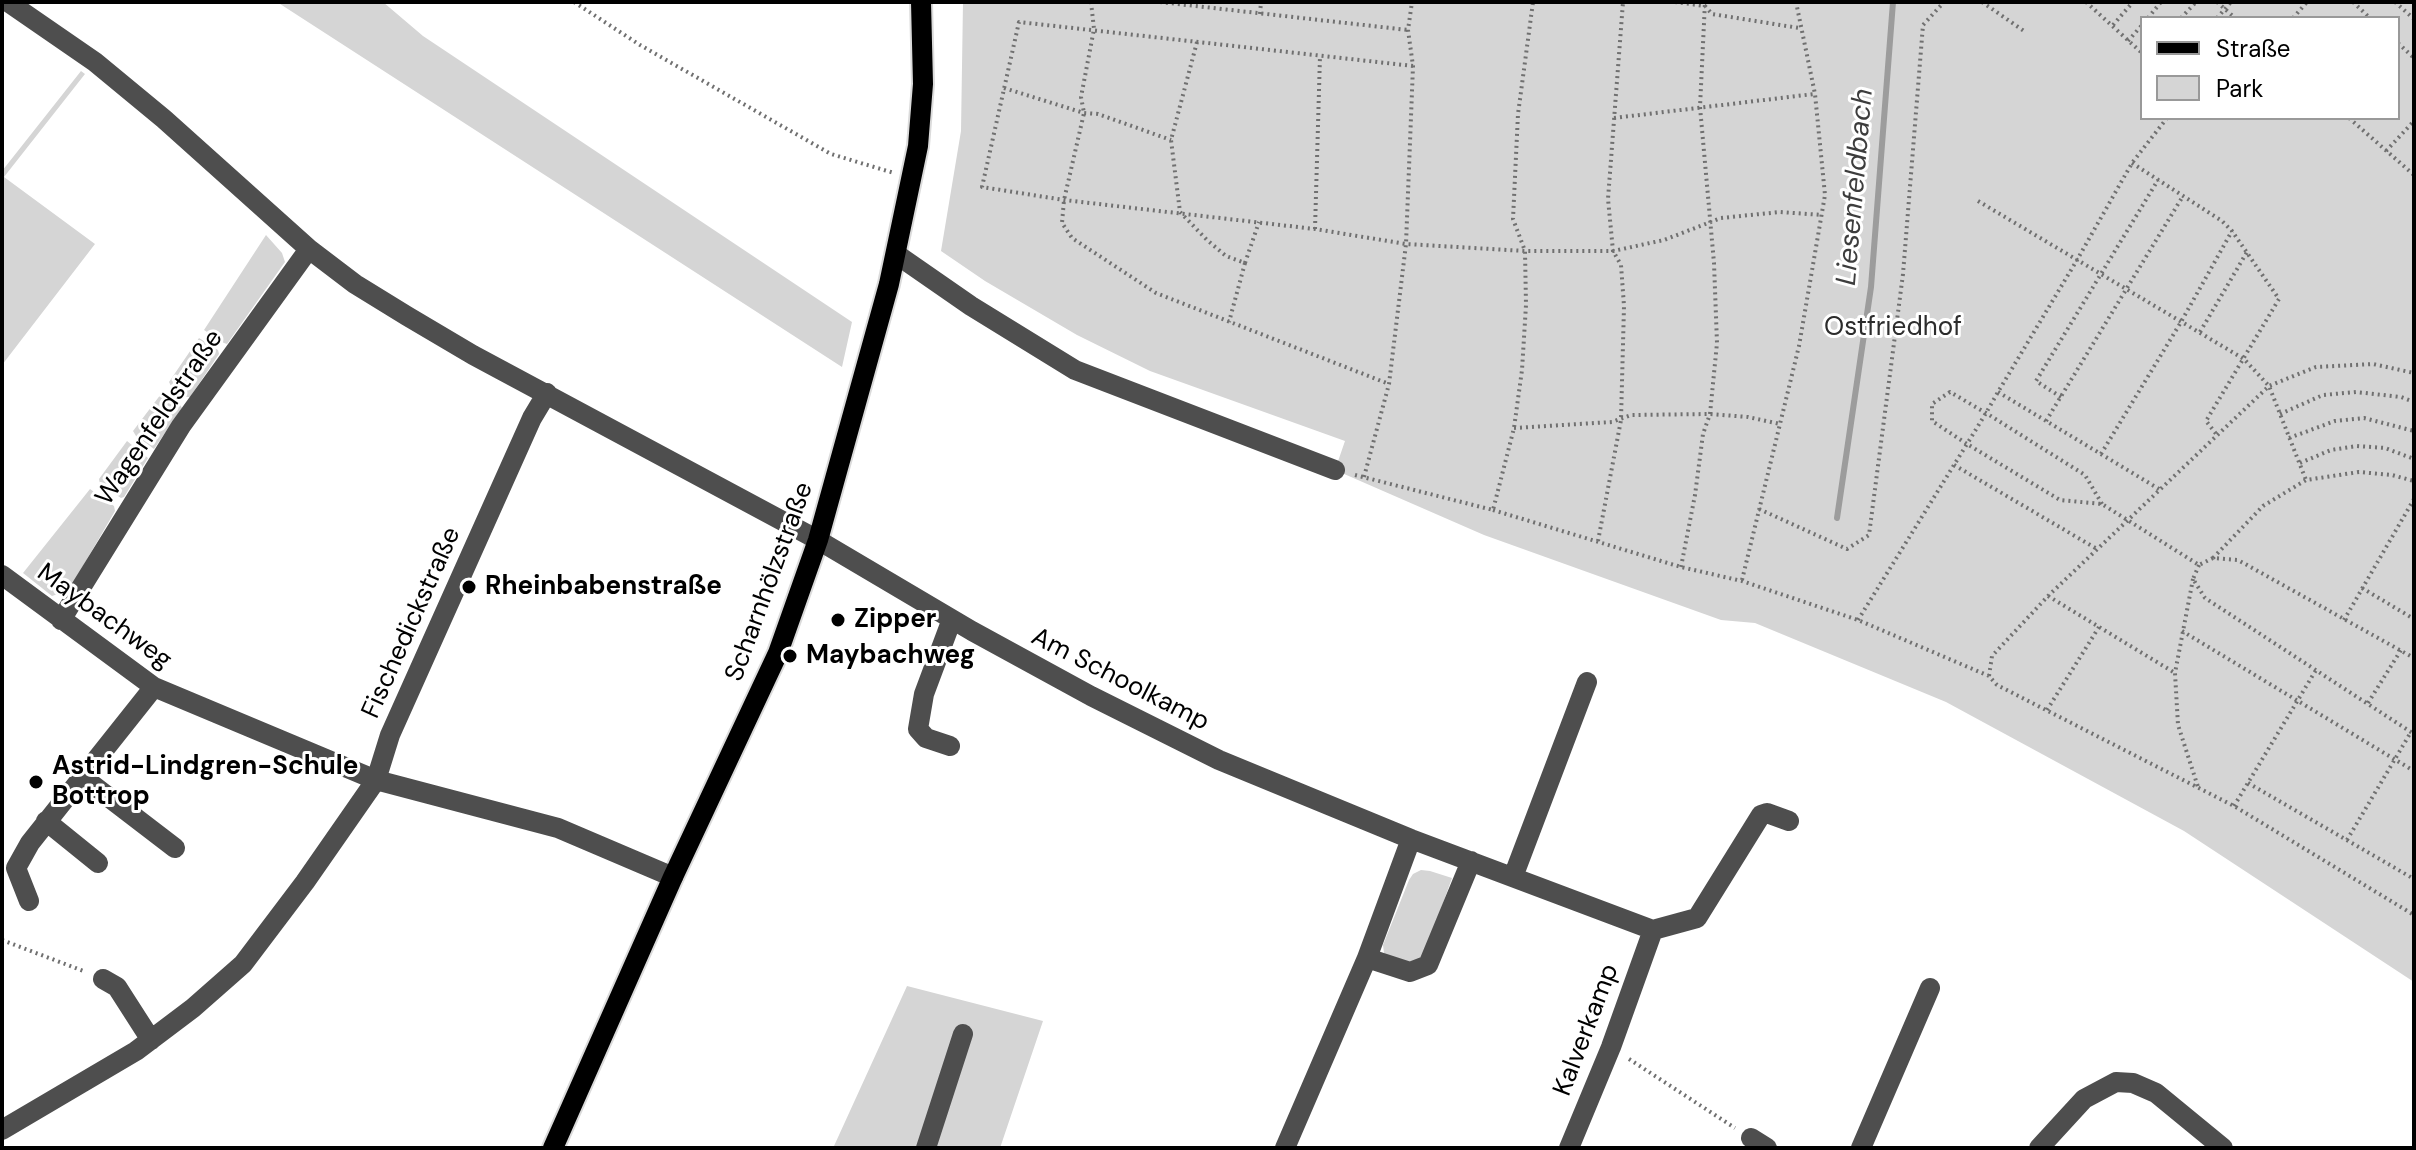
<!DOCTYPE html>
<meta charset="utf-8">
<style>
body{margin:0}
#map{position:relative;width:2416px;height:1150px;overflow:hidden;background:#fff;font-family:"DM Sans",sans-serif}
canvas{display:block}
.frame{position:absolute;inset:0;border:4px solid #000;pointer-events:none}
.legend{position:absolute;left:2140px;top:16px;width:260px;height:104px;box-sizing:border-box;background:#fff;border:2px solid #999;margin:0;padding:10px 14px;list-style:none;font-size:24px;color:#000}
.legend li{display:flex;align-items:center;gap:16px;height:40px}
.legend b{width:40px;border:2px solid #999}
</style>
<div id="map">
<canvas width="2416" height="1150"></canvas>
<div class="frame"></div>
<ul class="legend">
<li><b style="height:10px;background:#000"></b>Straße</li>
<li><b style="height:22px;background:#d5d5d5"></b>Park</li>
</ul>
</div>
<script>
const ctx = document.querySelector('canvas').getContext('2d');
ctx.lineJoin = 'round';
function paint(path, color) { ctx.fillStyle = color; ctx.fill(path, 'evenodd'); }
const toPath = rows => new Path2D(rows.map(r => 'M' + r).join(''));
function trace(path, color, width, dash) { ctx.strokeStyle = color; ctx.lineWidth = width; ctx.lineCap = dash ? 'butt' : 'round'; ctx.setLineDash(dash || []); ctx.stroke(path); }
function drawText(font, color, halo, rows, align = 'center') {
  ctx.font = font + ' "DM Sans",sans-serif'; ctx.lineWidth = 6; ctx.setLineDash([]); ctx.textBaseline = 'middle'; ctx.strokeStyle = halo; ctx.fillStyle = color; for (const [text, x, y, turn = 0] of rows) {
    ctx.save(); ctx.translate(x, y); ctx.rotate((+turn || 0) * Math.PI / 180); ctx.textAlign = isNaN(turn) ? turn : align; if (halo) ctx.strokeText(text, 0, 0); ctx.fillText(text, 0, 0); ctx.restore();
  }
}
paint(toPath([
 [277,2,383,2,423,36,852,322,842,367],
 [963,2,2414,2,2414,982,2184,831,1946,702,1755,623,1721,620,1484,535,1335,470,1345,441,1150,371,1077,335,985,281,941,251,961,131],
 [2142,18,2398,18,2398,118,2142,118],
 [81,71,85,74,4,177,95,244,2,365,2,171],
 [266,235,282,253,285,262,227,344,224,343,204,330],
 [199,338,218,350,219,354,190,397,185,397,172,388,169,382],
 [161,394,179,403,182,408,154,449,136,436,133,431],
 [127,441,148,458,124,497,121,498,100,484,99,479],
 [90,489,114,506,115,511,69,590,52,596,23,573],
 [1421,870,1430,871,1452,878,1424,956,1409,964,1390,958,1384,953,1383,945,1409,880,1413,874],
 [907,986,1043,1021,1000,1148,834,1146]
]), '#d5d5d5');
trace(toPath([
 [1837,518,1871,287,1893,2]
]), '#9c9c9c', 6);
const major = toPath([
 [553,1148,673,877,778,653,818,540,889,284,918,146,923,84,921,2]
]);
trace(major, '#dbdbdb', 24);
trace(toPath([
 [574,2,640,45,831,154,894,173],
 [1091,2,1094,29,1081,97,1084,113,1064,200,1062,223,1072,238,1156,293,1389,384],
 [1160,2,1408,30],
 [1675,2,1705,6,1712,14,1799,28],
 [1982,2,2024,31],
 [2086,2,2142,53],
 [2217,2,2235,18],
 [2353,2,2370,18],
 [2395,2,2414,19],
 [1260,14,1261,2],
 [2148,18,2161,2],
 [2181,18,2196,2],
 [2217,18,2231,2],
 [2293,18,2307,2],
 [2113,25,2133,2],
 [2128,41,2142,25],
 [1197,42,1171,140,1180,212,1207,240,1226,256,1245,263,1229,322],
 [2398,43,2414,58],
 [1413,66,1019,22,982,187,1064,200,1315,229,1406,244,1525,251,1613,251,1664,240,1721,218,1780,212,1822,215],
 [1004,88,1084,113,1098,114,1171,140],
 [1614,118,1814,94],
 [2349,118,2414,175],
 [2386,151,2414,121],
 [2132,163,2222,221,2232,231,2279,299,2206,421,2217,435],
 [1978,201,2244,359,2269,386,2306,480],
 [1315,229,1320,56],
 [1245,263,1259,222],
 [2200,332,2247,252],
 [1998,392,2159,489],
 [2061,397,2036,381,2158,180],
 [2280,414,2323,395,2356,392,2401,397,2414,402],
 [2046,421,2183,196],
 [1514,428,1612,422,1631,415,1710,414,1748,417,1780,424],
 [2289,438,2335,421,2364,418,2414,431],
 [2101,454,2181,322,2232,231],
 [2300,463,2331,450,2357,446,2385,448,2414,459],
 [1954,465,2097,549],
 [1355,475,1493,510,1514,428,1522,370,1526,305,1525,251,1513,219,1518,114,1533,2],
 [1364,477,1389,384,1406,244,1413,66,1408,30,1412,2],
 [2102,504,2085,475,1986,413,1950,392,1932,404,1932,421,1967,444,1986,413,1998,392,2077,260,2132,163,2167,118],
 [1759,509,1847,549,1869,535,1903,274,1923,25,1944,2],
 [1493,510,1681,567,1742,581,1858,620,1989,676,1997,685,2234,806,2414,915],
 [1598,541,1621,420,1624,306,1621,265,1613,251,1608,199,1623,2],
 [2213,558,2263,506,2306,480,2359,472,2392,475,2414,481],
 [2199,565,2193,579,2205,598,2414,734],
 [1681,567,1695,495,1703,434,1710,414,1717,343,1714,263,1700,107,1705,2],
 [2193,579,2175,673,2178,725,2198,787],
 [1742,580,1799,346,1825,195,1815,94,1796,2],
 [2362,588,2414,619],
 [2048,596,2175,673],
 [1858,620,1967,444,2060,500,2102,504,2199,565,2213,558,2238,560,2414,658],
 [2344,620,2414,499],
 [2182,631,2414,771],
 [1989,676,1992,656,2048,596,2269,386,2316,367,2373,364,2414,373],
 [2368,703,2401,650],
 [2047,710,2099,627],
 [2248,783,2414,879],
 [2234,806,2316,670],
 [2347,840,2411,732],
 [2,940,86,972],
 [1629,1059,1735,1128]
]), '#707070', 4, [2, 4]);
trace(toPath([
 [8,2,95,62,164,119,309,249,355,284,407,316,473,355,818,540,972,631,1091,696,1219,760,1411,839,1367,958,1285,1148],
 [896,254,971,306,1075,370,1335,470],
 [2,575,154,687,376,780,558,828,673,877],
 [61,620,181,426,309,249],
 [950,746,926,738,918,729,924,694,952,619],
 [81,776,175,848],
 [46,821,98,863],
 [1411,839,1653,930],
 [1513,877,1587,682],
 [29,901,16,868,30,843,154,687],
 [1653,930,1697,918,1761,815,1767,813,1789,821],
 [1367,958,1410,972,1428,965,1471,861],
 [103,979,117,987,151,1040],
 [2,1130,136,1051,193,1008,243,964,305,882,376,780,390,735,532,418,547,393],
 [1751,1138,1767,1148],
 [926,1148,963,1034],
 [1569,1148,1611,1047,1653,930],
 [1861,1148,1930,988],
 [2039,1148,2084,1099,2116,1082,2133,1083,2156,1093,2223,1148]
]), '#4e4e4e', 20);
trace(major, '#000', 20);
for (const [x, y, r, color] of [
 [469,587,8,"#000"],
 [838,620,8,"#000"],
 [790,656,8,"#000"],
 [36,782,8,"#000"]
]) { const dot = new Path2D(); dot.arc(x, y, r, 0, 2 * Math.PI); ctx.fillStyle = color; ctx.fill(dot); trace(dot, '#fff', 3); }
drawText('26px', '#2c2c2c', '#fff', [
 ["Ostfriedhof",1893,328]
]);
drawText('26px', '#000', '#fff', [
 ["Wagenfeldstraße",160,418,-56],
 ["Scharnhölzstraße",770,582,-70],
 ["Maybachweg",104,617,36],
 ["Fischedickstraße",412,623,-66],
 ["Am Schoolkamp",1120,680,27],
 ["Kalverkamp",1587,1030,-69]
]);
drawText('bold 26px', '#000', '#fff', [
 ["Rheinbabenstraße",485,587],
 ["Zipper",854,620],
 ["Maybachweg",806,656],
 ["Astrid-Lindgren-Schule",52,767],
 ["Bottrop",52,797]
], 'left');
drawText('italic 28px', '#3d3d3d', '#fff', [
 ["Liesenfeldbach",1856,187,-85]
]);
</script>
